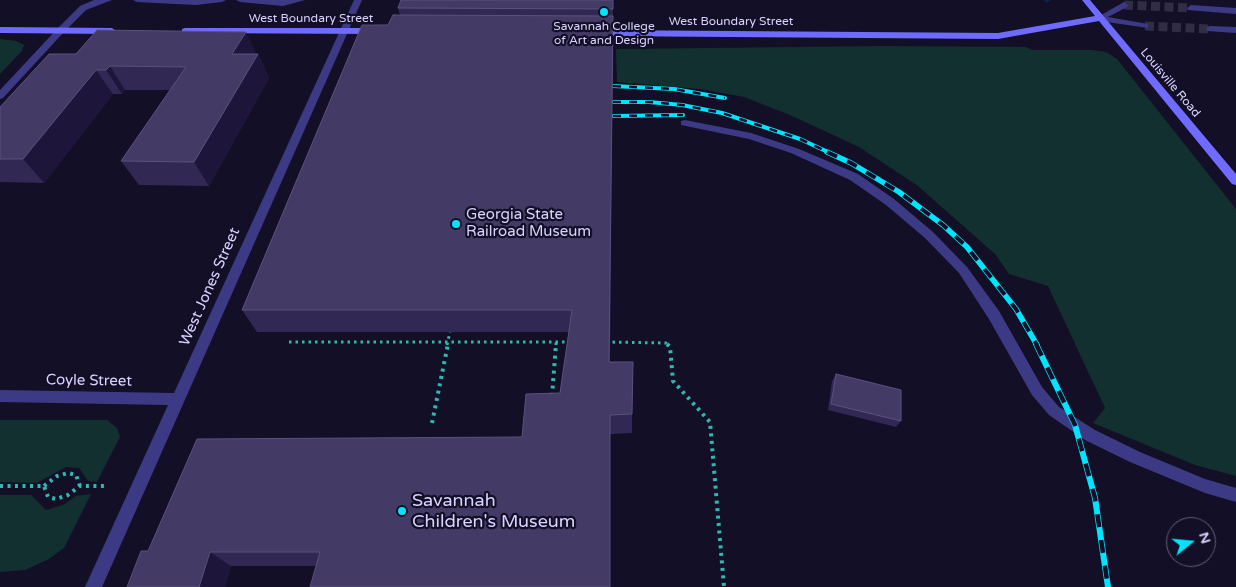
<!DOCTYPE html>
<style>
body{margin:0}
#map{position:relative;width:1236px;height:587px;overflow:hidden;background:#130f26;font-family:"Varela Round",sans-serif}
canvas{display:block}
.north{position:absolute;left:1166px;top:517px;width:50px;height:50px;box-sizing:border-box;background:#130f26;border:1px solid #625e7d;border-radius:50%;rotate:73deg;font-size:14px;font-weight:700;line-height:20px;text-align:center;color:#d9d4ff}
.north::after{content:'';display:block;margin:auto;width:18px;height:22px;background:#00e5ff;clip-path:polygon(50% 0,100% 100%,50% 72%,0 100%)}
</style>
<div id="map">
<canvas width="1236" height="587"></canvas>
<div class="north">N</div>
</div>
<script>
const ctx = document.querySelector('canvas').getContext('2d');
ctx.lineJoin = 'round';
function paint(path, color) { ctx.fillStyle = color; ctx.fill(path, 'evenodd'); }
const toPath = rows => new Path2D(rows.map(r => 'M' + r).join(''));
function trace(path, color, width, dash) { ctx.strokeStyle = color; ctx.lineWidth = width; ctx.lineCap = dash ? 'butt' : 'round'; ctx.setLineDash(dash || []); ctx.stroke(path); }
function drawText(font, color, halo, rows, align = 'center') {
  ctx.font = font + ' "Varela Round",sans-serif'; ctx.lineWidth = 4.5; ctx.setLineDash([]); ctx.textBaseline = 'middle'; ctx.strokeStyle = halo; ctx.fillStyle = color; for (const [text, x, y, turn = 0] of rows) {
    ctx.save(); ctx.translate(x, y); ctx.rotate((+turn || 0) * Math.PI / 180); ctx.textAlign = isNaN(turn) ? turn : align; if (halo) ctx.strokeText(text, 0, 0); ctx.fillText(text, 0, 0); ctx.restore();
  }
}
paint(toPath([
 [0,39,16,41,24,45,22,51,0,74],
 [883,46,1026,47,1032,50,1092,50,1106,52,1117,59,1236,209,1236,476,1195,465,1093,423,1105,408,1048,286,1009,274,996,255,918,186,859,147,790,115,744,97,700,89,617,82,616,49],
 [0,420,107,420,117,428,120,437,97,482,88,481,79,468,66,467,37,483,0,482],
 [91,494,64,548,49,559,25,570,0,572,0,495,31,495,46,510,63,505,76,496]
]), '#12302f');
paint(toPath([
 [1043,0,1050,0,1050,1,1047,3,1043,0]
]), '#0c2248');
trace(toPath([
 [1124,5,1191,8],
 [1145,26,1210,29]
]), '#312d47', 9, [9, 4.5]);
trace(toPath([
 [289,342,569,342],
 [606,342,666,343,668,345],
 [447,345,450,332],
 [556,345,556,342]
]), '#2fb8b0', 3, [2.5, 4]);
trace(toPath([
 [667,344,670,347,673,381,710,422,724,587],
 [552,396,556,344],
 [432,423,448,344],
 [0,486,44,486,48,497,56,499,68,495,80,486,108,486],
 [44,486,57,476,68,473,76,475,80,486]
]), '#2fb8b0', 4, [3, 4.5]);
paint(toPath([
 [94,0,112,0,86,10,64,32,58,32,58,28,80,6,94,0],
 [133,0,226,0,222,2,196,5,137,2,133,0],
 [236,0,305,0,283,6,240,2,236,0],
 [685,120,751,133,799,149,858,174,894,199,933,232,967,267,999,311,1042,387,1059,407,1095,430,1140,452,1205,479,1236,488,1236,502,1205,493,1130,462,1085,440,1049,415,1032,395,989,319,959,273,925,238,886,205,850,180,791,153,749,139,681,125,681,121,685,120]
]), '#3d3a85');
paint(toPath([
 [354,0,362,0,102,587,85,587,168,405,0,402,0,390,174,393,354,0],
 [61,27,64,28,64,32,3,98,0,99,0,90,58,28,61,27]
]), '#3d3a85');
paint(toPath([
 [1124,2,1128,5,1127,7,1108,17,1148,24,1148,28,1100,21,1096,18,1124,2],
 [1191,5,1236,8,1236,14,1188,10,1187,8,1191,5],
 [1210,26,1236,27,1236,33,1207,31,1207,27,1210,26]
]), '#3d3a85');
paint(toPath([
 [1082,0,1090,0,1236,174,1236,185,1232,184,1099,21,998,39,597,36,593,33,597,30,998,33,1095,16,1082,0],
 [0,27,112,28,116,31,112,34,0,33,0,27],
 [185,28,375,28,379,31,375,34,182,33,182,29,185,28]
]), '#6f6bff');
const railFar2 = toPath([
 [613,86,674,89,725,98],
 [613,102,649,102,682,105,722,113,800,139,830,153],
 [613,116,683,115]
]);
const railFar1 = toPath([
 [827,152,851,163,899,192,943,225,967,247,1016,309,1037,345]
]);
const rail = toPath([
 [1036,344,1075,425,1095,498,1108,587]
]);
trace(railFar2, '#00e5ff', 4);
trace(railFar1, '#00e5ff', 5.5);
trace(rail, '#00e5ff', 6);
trace(railFar2, '#130f26', 2.5, [8]);
trace(railFar1, '#130f26', 4, [11]);
trace(rail, '#130f26', 4.5, [13]);
paint(toPath([
 [613,0,610,362,632,414,632,433,611,434,316,566,231,566,225,587,127,587,148,551,522,437,560,393,569,332,257,332,242,310,388,25,400,15,398,8],
 [76,54,258,54,269,78,209,186,139,185,121,161,170,90,125,90,122,94,113,94,44,183,0,182,0,107],
 [836,374,901,421,896,427,828,410,832,381]
]), '#312854');
paint(toPath([
 [613,16,613,39,609,382,609,362],
 [246,32,257,55,232,54],
 [258,54,269,78,209,186,194,162],
 [110,66,125,90,122,94,106,70],
 [96,70,113,94,44,183,23,159],
 [210,552,231,566,225,587,199,587]
]), '#1d163a');
const building = toPath([
 [401,0,613,0,613,9,398,8,401,0],
 [393,15,613,16,609,362,633,362,632,414,610,415,610,587,310,587,320,552,210,552,199,587,127,587,141,551,148,551,197,439,522,437,526,394,560,393,572,310,242,310,362,25,388,25,393,15],
 [97,30,246,32,232,54,258,54,194,162,121,161,186,67,110,66,106,70,96,70,23,159,0,159,0,107,49,54,76,54,97,30],
 [836,374,901,390,901,421,831,404,836,374]
]);
paint(building, '#433a66');
trace(building, '#5a527e', 1);
for (const [x, y, r, color] of [
 [604,12,5,"#00e5ff"],
 [456,224,5,"#00e5ff"],
 [402,511,5,"#00e5ff"]
]) { const dot = new Path2D(); dot.arc(x, y, r, 0, 2 * Math.PI); ctx.fillStyle = color; ctx.fill(dot); trace(dot, '#130f26', 2); }
drawText('12px', '#d9d4ff', '#130f26', [
 ["West Boundary Street",311,19],
 ["West Boundary Street",731,22],
 ["Louisville Road",1170,83,50]
]);
drawText('12px', '#d9d4ff', '#130f26', [
 ["Savannah College",604,27],
 ["of Art and Design",604,41]
]);
drawText('15px', '#d9d4ff', '#130f26', [
 ["Georgia State",466,215],
 ["Railroad Museum",466,232]
], 'left');
drawText('15px', '#d9d4ff', '#130f26', [
 ["West Jones Street",210,287,-66],
 ["Coyle Street",89,381,1]
]);
drawText('18px', '#d9d4ff', '#130f26', [
 ["Savannah",412,501],
 ["Children's Museum",412,522]
], 'left');
</script>
